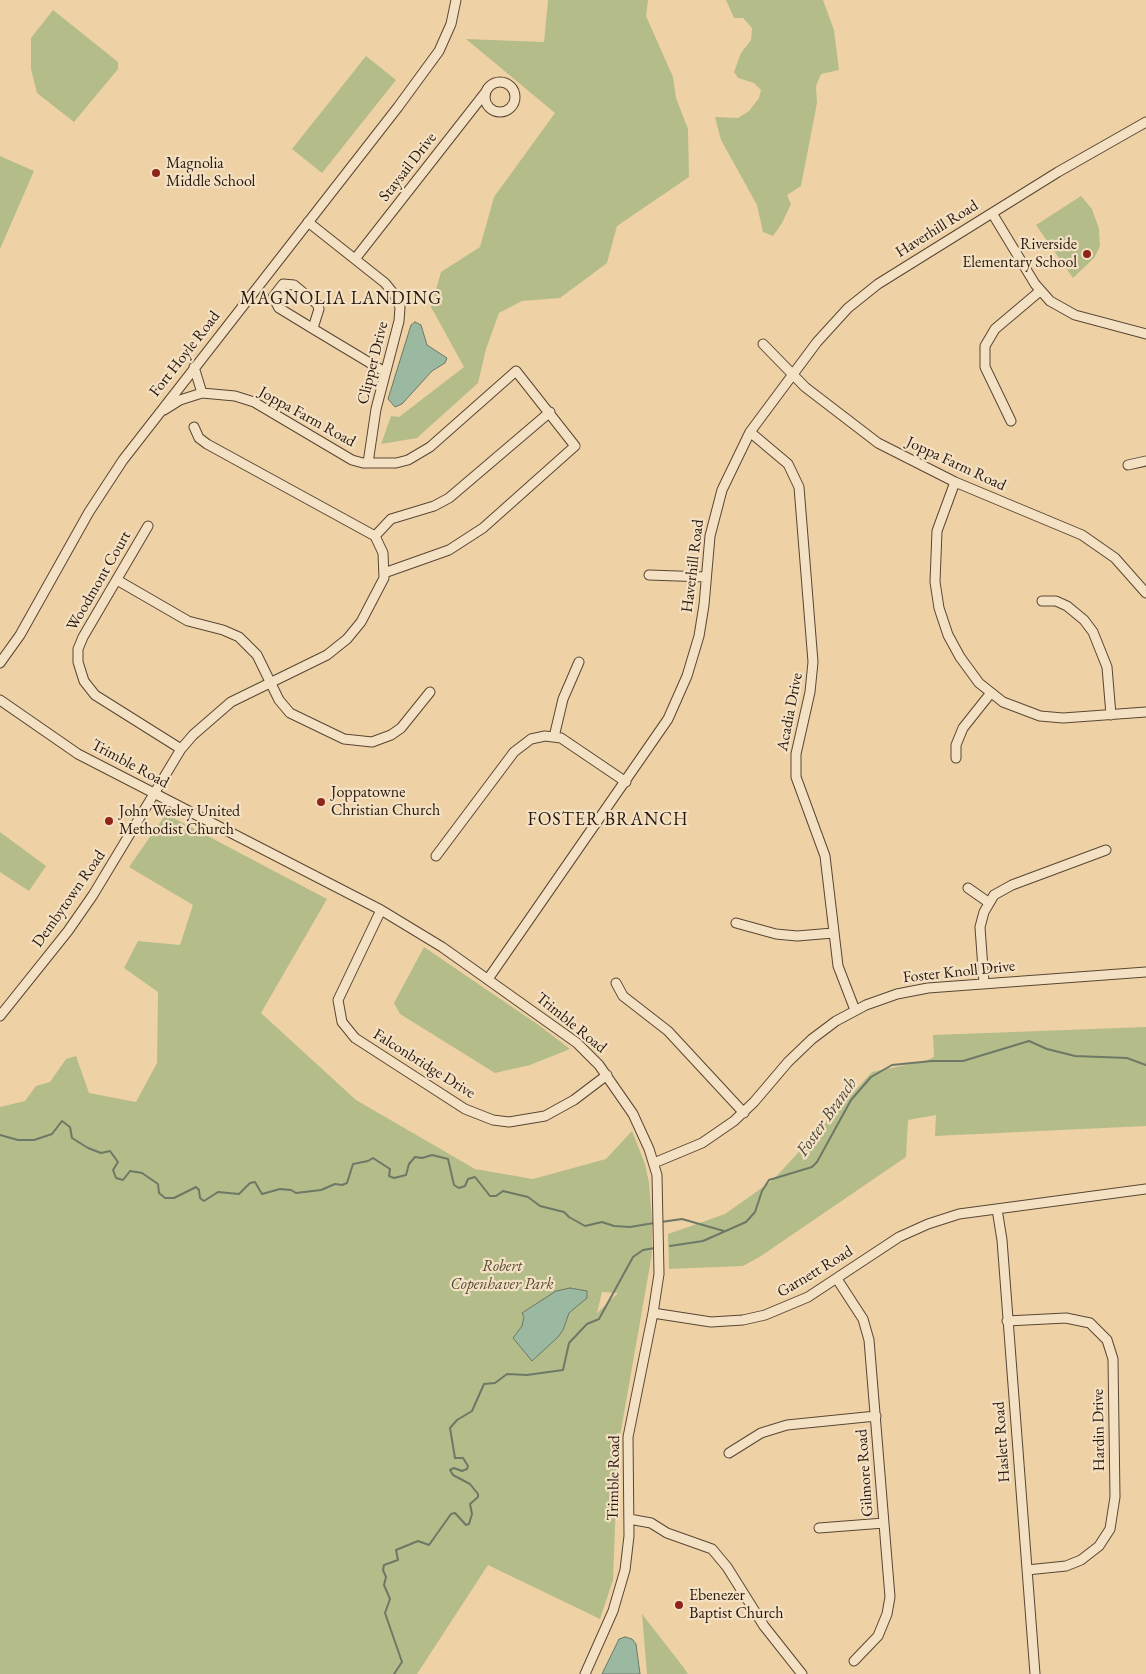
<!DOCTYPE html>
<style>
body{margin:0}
canvas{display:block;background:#eed1a5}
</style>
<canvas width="1146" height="1674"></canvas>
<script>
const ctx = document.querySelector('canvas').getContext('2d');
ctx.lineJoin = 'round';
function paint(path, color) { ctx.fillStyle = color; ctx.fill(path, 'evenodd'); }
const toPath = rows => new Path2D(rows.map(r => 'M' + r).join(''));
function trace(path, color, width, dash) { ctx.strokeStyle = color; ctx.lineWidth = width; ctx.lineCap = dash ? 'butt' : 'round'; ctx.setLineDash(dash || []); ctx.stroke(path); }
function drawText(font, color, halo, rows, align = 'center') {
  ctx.font = font + ' "EB Garamond",serif'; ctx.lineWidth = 4.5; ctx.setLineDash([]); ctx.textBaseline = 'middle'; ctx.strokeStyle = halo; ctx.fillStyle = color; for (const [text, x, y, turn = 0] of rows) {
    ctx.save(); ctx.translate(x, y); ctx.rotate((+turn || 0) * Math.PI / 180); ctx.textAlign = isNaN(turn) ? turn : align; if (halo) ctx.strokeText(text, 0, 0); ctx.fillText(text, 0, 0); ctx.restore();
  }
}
paint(toPath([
 [548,0,648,0,646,16,673,77,676,98,688,129,689,177,617,226,607,263,560,298,522,301,499,313,486,349,478,383,417,438,381,444,391,416,399,417,464,367,431,307,441,272,480,247,494,197,555,113,466,39,544,42],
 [726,0,823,0,834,30,839,70,821,74,816,86,817,103,801,186,787,195,791,204,782,223,773,236,763,232,757,205,721,140,715,117,738,118,749,111,759,98,761,90,754,83,738,78,734,72,741,53,751,40,752,28,743,18,734,18],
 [53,10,118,62,118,69,74,122,37,93,31,69,31,38],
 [366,56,396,80,322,173,292,149],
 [0,156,34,171,0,249],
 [1081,196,1092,209,1099,229,1100,246,1094,258,1073,278,1036,225],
 [166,814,327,899,261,1013,356,1100,475,1169,533,1179,606,1159,632,1131,645,1164,649,1183,652,1219,652,1254,618,1447,613,1580,600,1619,488,1565,417,1674,0,1674,0,1107,25,1101,36,1086,50,1082,66,1059,76,1056,89,1093,136,1102,157,1063,158,992,124,968,138,941,180,945,193,905,129,867],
 [602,1292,618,1293,597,1313],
 [0,832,46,866,29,891,0,872],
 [424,947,540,1026,570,1049,530,1065,495,1073,400,1014,394,1003],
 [1146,1027,1146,1126,935,1136,936,1115,908,1120,906,1157,761,1256,743,1266,669,1269,668,1234,725,1214,773,1180,872,1072,925,1061,934,1057,933,1035],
 [642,1614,684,1668,688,1674,647,1674]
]), '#b4bd8a');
const water = toPath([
 [415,322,421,325,427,345,447,358,445,363,432,371,402,404,395,407,388,399,411,325,415,322],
 [570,1288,587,1291,587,1298,569,1313,563,1330,558,1337,532,1361,513,1338,522,1326,524,1317,522,1313,556,1291,570,1288],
 [625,1637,632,1639,636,1644,640,1674,602,1674,619,1639,625,1637]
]);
paint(water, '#9bb8a1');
trace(water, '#6d7866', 1);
trace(toPath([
 [0,1135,18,1140,34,1140,52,1134,62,1121,70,1127,72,1138,88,1148,101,1153,110,1151,118,1162,113,1170,116,1178,123,1180,130,1171,142,1173,158,1184,159,1193,165,1198,174,1198,196,1187,199,1190,200,1198,204,1201,218,1192,239,1194,250,1183,255,1182,262,1194,280,1189,291,1190,296,1193,321,1190,335,1184,342,1185,347,1183,353,1164,368,1161,373,1158,390,1169,389,1176,394,1178,406,1175,409,1164,415,1157,422,1158,432,1155,448,1159,454,1185,459,1188,465,1186,468,1179,475,1177,490,1196,496,1196,503,1191,528,1197,540,1206,564,1212,569,1217,585,1226,602,1222,614,1226,630,1227,654,1223],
 [661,1222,682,1219,724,1231],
 [670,1246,703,1241,746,1222,755,1212,762,1191,769,1180,812,1167,817,1162,851,1100,871,1077,892,1065,932,1061,963,1061,1029,1041,1047,1049,1075,1056,1127,1058,1146,1065],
 [394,1674,402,1662,385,1613,390,1599,384,1585,386,1577,383,1570,384,1565,398,1560,396,1550,418,1541,429,1545,451,1514,455,1513,466,1525,469,1524,472,1514,470,1504,478,1497,478,1494,470,1484,453,1475,450,1470,454,1468,462,1471,467,1469,468,1466,463,1458,455,1458,450,1428,457,1420,472,1411,484,1384,495,1383,507,1374,527,1375,563,1370,569,1343,587,1324,599,1319,633,1257,643,1250,655,1248]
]), '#6d7866', 2);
const minor = toPath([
 '485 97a15 15 0 1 1 30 0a15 15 0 1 1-30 0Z',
 [992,213,1035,284,1050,301,1075,315,1146,334],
 [308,222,385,283,394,294,400,307,399,321,376,409,368,463],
 [355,259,485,93],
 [313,328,319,309,317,304,294,285,283,284,273,297,279,308,315,330,385,372],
 [763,344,805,387,878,443,955,482,1082,535,1115,558,1146,593],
 [194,367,202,393],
 [164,410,180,400,202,393,235,396,254,402,352,460,363,463,396,463,408,460,430,447,516,371,575,446,483,528,449,550,384,573],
 [1011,421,985,367,985,346,995,329,1040,291],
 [194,427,199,438,207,444,375,536,391,519,434,506,449,498,550,412],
 [750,432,788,464,799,487,813,662,810,692,796,754,796,777,825,856,838,966,855,1010],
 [1128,465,1146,461],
 [955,482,937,531,935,582,939,608,948,635,960,657,979,683,1003,702,1040,716,1063,718,1146,712],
 [148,526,83,637,78,649,78,662,84,681,95,695,181,749],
 [649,575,706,577],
 [117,580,188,621,223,630,239,637,257,655,279,700,290,713,344,739,372,742,391,735,401,728,430,692],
 [1042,601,1056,601,1067,606,1084,620,1093,632,1107,667,1111,715],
 [0,663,20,635,89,512,123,460,398,107,439,51,451,24,456,0],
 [0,700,78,754,381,910,442,947,577,1043,599,1065,633,1114,649,1149,657,1175,659,1274,653,1313,628,1437,629,1536,625,1570,613,1611,585,1674],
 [554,737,563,699,579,662],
 [956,758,956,745,963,728,990,694],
 [436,856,514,752,531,739,545,736,561,738,626,782],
 [968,888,988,902],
 [381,910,338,1000,342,1022,355,1038,465,1109,493,1120,509,1122,545,1116,574,1100,607,1075],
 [736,923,776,934,797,936,833,933],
 [488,979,668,719,687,676,699,636,704,605,710,536,722,490,750,432,817,342,848,308,878,284,1058,172,1146,122],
 [616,983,623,996,668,1031,744,1113],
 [984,983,980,927,984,912,994,895,1012,885,1106,850],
 [0,1016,68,931,93,895,181,749,193,735,231,702,327,655,347,639,361,622,384,578,383,553,375,536],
 [654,1163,702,1143,734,1121,754,1102,788,1062,812,1039,836,1021,866,1005,897,994,928,988,1146,972],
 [997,1209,1002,1240,1035,1674],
 [899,1237,928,1224,959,1214,1146,1189],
 [837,1279,863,1319,869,1340,890,1597,887,1614,878,1636,854,1661],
 [653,1313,711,1322,743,1320,765,1315,808,1297,899,1237],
 [1007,1321,1066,1318,1090,1323,1107,1340,1113,1359,1115,1497,1110,1529,1099,1546,1081,1560,1066,1566,1027,1570],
 [729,1453,761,1433,787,1425,876,1416],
 [629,1519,651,1523,667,1533,712,1549,727,1567,764,1626,802,1674],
 [819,1528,884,1523]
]);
trace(minor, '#594633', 11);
trace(minor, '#f4e1c4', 9);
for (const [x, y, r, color] of [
 [156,173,5,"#8f2418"],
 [1087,254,5,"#8f2418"],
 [321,802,5,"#8f2418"],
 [109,821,5,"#8f2418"],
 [679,1605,5,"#8f2418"]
]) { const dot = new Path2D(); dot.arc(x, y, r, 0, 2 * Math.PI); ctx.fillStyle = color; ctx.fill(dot); trace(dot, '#f4e1c4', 2); }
drawText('16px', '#27170d', '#f4e1c4', [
 ["Magnolia",166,164],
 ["Middle School",166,182],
 ["Riverside",1077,245,"right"],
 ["Elementary School",1077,263,"right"],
 ["Joppatowne",331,793],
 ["Christian Church",331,811],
 ["John Wesley United",119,812],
 ["Methodist Church",119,830],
 ["Ebenezer",689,1596],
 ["Baptist Church",689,1614]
], 'left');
drawText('16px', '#27170d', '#f4e1c4', [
 ["Staysail Drive",408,167,-52],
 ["Haverhill Road",937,229,-32],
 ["Fort Hoyle Road",185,354,-52],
 ["Clipper Drive",373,363,-76],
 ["Joppa Farm Road",307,417,29],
 ["Joppa Farm Road",956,464,25],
 ["Haverhill Road",693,566,-83],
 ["Woodmont Court",99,581,-60],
 ["Acadia Drive",790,712,-79],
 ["Trimble Road",130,764,28],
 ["Dembytown Road",69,899,-55],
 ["Foster Knoll Drive",959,972,-6],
 ["Trimble Road",571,1023,39],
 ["Falconbridge Drive",424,1064,32],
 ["Garnett Road",815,1272,-31],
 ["Hardin Drive",1099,1430,-91],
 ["Haslett Road",1002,1442,-94],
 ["Gilmore Road",865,1473,-94],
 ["Trimble Road",614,1478,-89]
]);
drawText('italic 16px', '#514932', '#f4e1c4', [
 ["Robert",502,1267],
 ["Copenhaver Park",502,1285]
]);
ctx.letterSpacing = '1px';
drawText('18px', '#27170d', '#f4e1c4', [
 ["MAGNOLIA LANDING",341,299],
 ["FOSTER BRANCH",608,820]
]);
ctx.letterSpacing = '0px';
drawText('italic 18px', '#4a4739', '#f4e1c4', [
 ["Foster Branch",827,1117,-55]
]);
</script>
